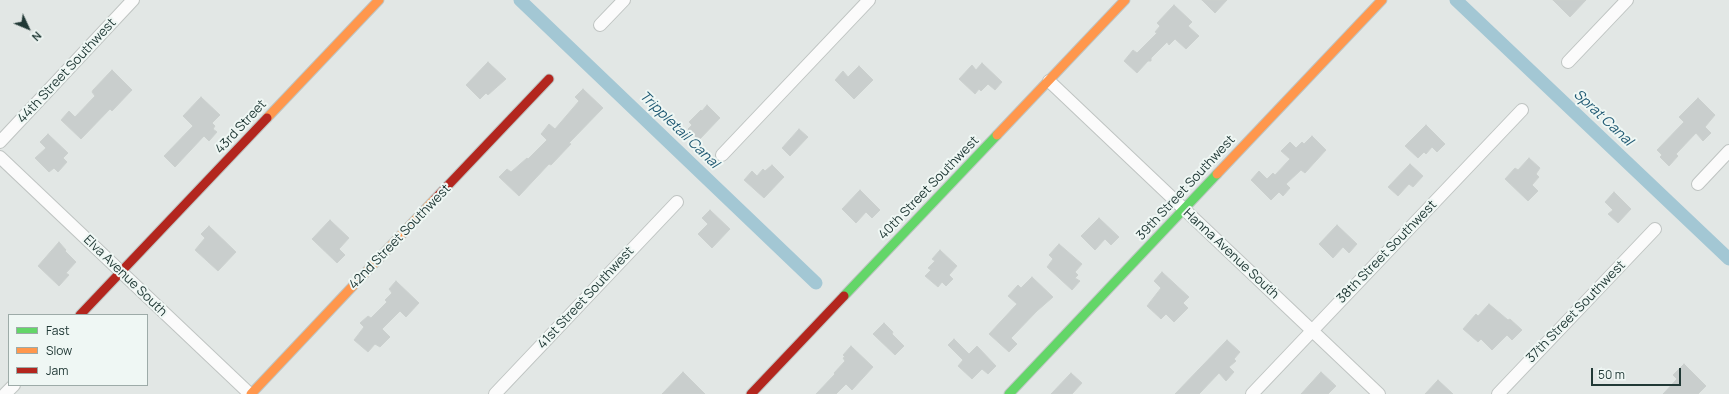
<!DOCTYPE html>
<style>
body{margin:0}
#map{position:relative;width:1729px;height:394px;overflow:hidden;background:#e2e7e5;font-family:Manrope,sans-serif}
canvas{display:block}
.legend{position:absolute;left:8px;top:314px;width:140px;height:72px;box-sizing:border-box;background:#eff7f4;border:1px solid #9daba8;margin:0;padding:5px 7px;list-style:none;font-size:12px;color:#213936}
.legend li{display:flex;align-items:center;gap:8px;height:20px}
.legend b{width:20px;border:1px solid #9daba8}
.north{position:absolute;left:8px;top:8px;width:40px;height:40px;-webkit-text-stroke:3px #eff7f4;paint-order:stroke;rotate:134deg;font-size:11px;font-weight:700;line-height:16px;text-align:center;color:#213936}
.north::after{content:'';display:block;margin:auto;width:14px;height:18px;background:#213936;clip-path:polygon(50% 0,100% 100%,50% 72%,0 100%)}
.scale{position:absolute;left:1591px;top:368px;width:90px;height:18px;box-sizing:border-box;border:2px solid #213936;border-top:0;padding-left:5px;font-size:12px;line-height:14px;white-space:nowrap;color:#213936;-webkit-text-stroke:3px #eff7f4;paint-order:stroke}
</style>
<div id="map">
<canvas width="1729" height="394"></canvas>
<ul class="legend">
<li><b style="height:5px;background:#63d668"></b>Fast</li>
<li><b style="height:5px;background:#ff974d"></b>Slow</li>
<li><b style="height:5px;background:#b3261e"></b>Jam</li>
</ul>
<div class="north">N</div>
<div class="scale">50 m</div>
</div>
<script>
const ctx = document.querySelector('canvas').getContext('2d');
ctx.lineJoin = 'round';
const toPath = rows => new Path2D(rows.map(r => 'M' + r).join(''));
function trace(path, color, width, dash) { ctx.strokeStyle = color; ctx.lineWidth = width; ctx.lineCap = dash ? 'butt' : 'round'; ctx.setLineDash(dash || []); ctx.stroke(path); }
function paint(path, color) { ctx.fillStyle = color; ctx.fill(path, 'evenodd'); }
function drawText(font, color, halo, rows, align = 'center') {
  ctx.font = font + ' Manrope,sans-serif'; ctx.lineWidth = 4; ctx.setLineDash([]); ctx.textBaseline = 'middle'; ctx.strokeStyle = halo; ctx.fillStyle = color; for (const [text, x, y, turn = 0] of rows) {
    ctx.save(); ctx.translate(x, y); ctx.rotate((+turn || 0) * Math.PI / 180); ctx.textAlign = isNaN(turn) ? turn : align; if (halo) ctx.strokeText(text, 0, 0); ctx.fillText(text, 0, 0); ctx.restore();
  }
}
trace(toPath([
 [520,0,816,283],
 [1456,0,1729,259]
]), '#a3c7d4', 13);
const building = toPath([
 [1202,0,1227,0,1215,13,1202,0],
 [1553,0,1586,0,1570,17,1553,0],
 [1174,5,1192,22,1188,26,1199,36,1186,49,1175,39,1169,45,1167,42,1151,58,1151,61,1148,61,1137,73,1124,61,1133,50,1137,53,1157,33,1155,32,1160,26,1157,23,1174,5],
 [488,62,506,79,488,95,486,93,480,99,466,85,488,62],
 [982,63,1002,82,995,90,988,84,981,91,979,89,975,94,959,79,972,65,976,70,982,63],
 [859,66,873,80,854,99,835,80,843,71,848,77,859,66],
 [112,70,132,90,112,111,110,109,81,139,61,120,69,111,75,117,95,96,92,92,93,90,112,70],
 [583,89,603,108,569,143,571,144,551,165,549,164,519,196,499,177,507,169,511,172,527,158,528,159,547,140,541,134,549,124,555,129,579,101,575,97,583,89],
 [201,97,220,115,212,123,215,126,213,129,217,132,209,141,204,136,175,167,164,156,193,126,183,116,201,97],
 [1698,98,1715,115,1705,127,1711,133,1703,141,1696,133,1676,154,1678,156,1669,166,1660,157,1662,155,1657,150,1684,122,1679,117,1698,98],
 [707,105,720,118,699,140,688,129,692,125,689,122,701,110,702,111,707,105],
 [1426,125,1445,144,1437,152,1432,147,1426,154,1424,152,1418,158,1405,146,1426,125],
 [799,129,808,137,790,156,782,148,799,129],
 [48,134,68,153,63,158,67,162,58,172,54,168,49,172,35,158,46,148,40,142,48,134],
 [1312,136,1326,150,1305,173,1301,170,1286,184,1290,188,1283,196,1279,192,1271,200,1251,180,1259,171,1267,179,1273,173,1275,175,1290,159,1281,151,1290,142,1296,148,1302,142,1304,144,1312,136],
 [1529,158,1540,168,1536,174,1539,177,1532,185,1538,191,1528,201,1505,179,1515,168,1518,170,1529,158],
 [1410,164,1423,176,1413,187,1409,184,1398,196,1388,187,1410,164],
 [772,165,784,177,764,198,744,180,752,171,757,176,763,169,765,171,772,165],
 [860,190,880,210,872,218,866,212,856,223,842,209,860,190],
 [1614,192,1631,209,1618,223,1608,214,1613,210,1605,202,1614,192],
 [710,210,730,229,712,248,698,234,708,224,702,218,710,210],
 [1099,218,1119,237,1111,245,1105,239,1095,250,1081,236,1099,218],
 [330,220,349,238,339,249,345,255,337,263,312,239,330,220],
 [1337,225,1357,244,1349,253,1343,247,1333,258,1319,244,1337,225],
 [209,226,236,252,218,271,195,250,205,238,201,234,209,226],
 [59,242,66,250,65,251,76,262,66,273,69,275,59,286,38,266,59,242],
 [1059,244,1082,264,1075,272,1078,275,1075,278,1080,281,1072,290,1047,267,1053,259,1049,255,1059,244],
 [940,250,957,266,949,275,953,279,946,286,942,282,938,287,925,276,931,270,928,268,935,261,932,259,940,250],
 [1162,272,1189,297,1183,303,1188,308,1174,322,1166,314,1161,319,1147,306,1161,288,1154,281,1162,272],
 [1032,277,1053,297,1037,311,1011,338,1017,344,1009,352,989,334,1017,304,1008,296,1018,285,1021,288,1032,277],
 [396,281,419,303,406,317,400,311,382,329,390,337,380,347,375,344,368,352,354,340,364,327,360,323,368,316,371,318,387,302,385,300,392,293,389,289,396,281],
 [1489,304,1508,320,1510,319,1522,330,1512,340,1507,335,1492,350,1481,339,1478,342,1463,329,1476,314,1478,316,1489,304],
 [884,323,893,332,892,334,904,346,895,355,873,334,884,323],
 [954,339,969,354,977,346,996,366,988,374,982,369,972,379,958,366,963,360,948,345,954,339],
 [1227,340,1240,352,1234,359,1236,361,1229,367,1234,372,1226,381,1219,373,1199,394,1175,394,1227,340],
 [851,346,873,367,852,390,846,384,836,394,816,394,835,374,834,373,845,361,843,358,845,357,843,355,851,346],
 [1684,364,1706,386,1698,394,1663,394,1677,379,1673,375,1684,364],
 [683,372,705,394,662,394,683,372],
 [1321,372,1336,386,1328,394,1301,394,1321,372],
 [1071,373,1082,383,1072,394,1051,394,1071,373],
 [1438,380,1453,394,1425,394,1438,380]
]);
paint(building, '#c9cecd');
trace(building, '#cbd0ce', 1);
const street = toPath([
 [600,25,624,0],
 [1568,62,1627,0],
 [1049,81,1379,394],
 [0,142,133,0],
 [722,155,869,0],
 [0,157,250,394],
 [1698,184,1729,151],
 [5,394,14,385],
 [495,394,677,202],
 [1252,394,1522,110],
 [1498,394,1655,229]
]);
const fast = toPath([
 [844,296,997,135],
 [1009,394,1217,174]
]);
const slow = toPath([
 [267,118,379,0],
 [997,135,1125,0],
 [1217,174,1382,0],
 [251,394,435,199]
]);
const jam = toPath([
 [435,199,549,79],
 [80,315,267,118],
 [751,394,844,296]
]);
trace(street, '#bfc4c2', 14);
trace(fast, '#bec5c3', 11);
trace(slow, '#bec5c3', 11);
trace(jam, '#bec5c3', 11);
trace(street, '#fbfbfb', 12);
trace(fast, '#63d668', 9);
trace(slow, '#ff974d', 9);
trace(jam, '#b3261e', 9);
drawText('13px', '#213936', '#eff7f4', [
 ["44th Street Southwest",67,71,-47],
 ["43rd Street",241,127,-47],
 ["40th Street Southwest",929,188,-46],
 ["39th Street Southwest",1186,188,-47],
 ["42nd Street Southwest",400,237,-46],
 ["38th Street Southwest",1387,252,-46],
 ["Hanna Avenue South",1231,254,43],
 ["Elva Avenue South",125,276,44],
 ["41st Street Southwest",586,298,-47],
 ["37th Street Southwest",1576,312,-46]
]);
drawText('italic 14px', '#1e5872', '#eff7f4', [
 ["Sprat Canal",1603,118,43],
 ["Trippletail Canal",679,130,44]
]);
</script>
